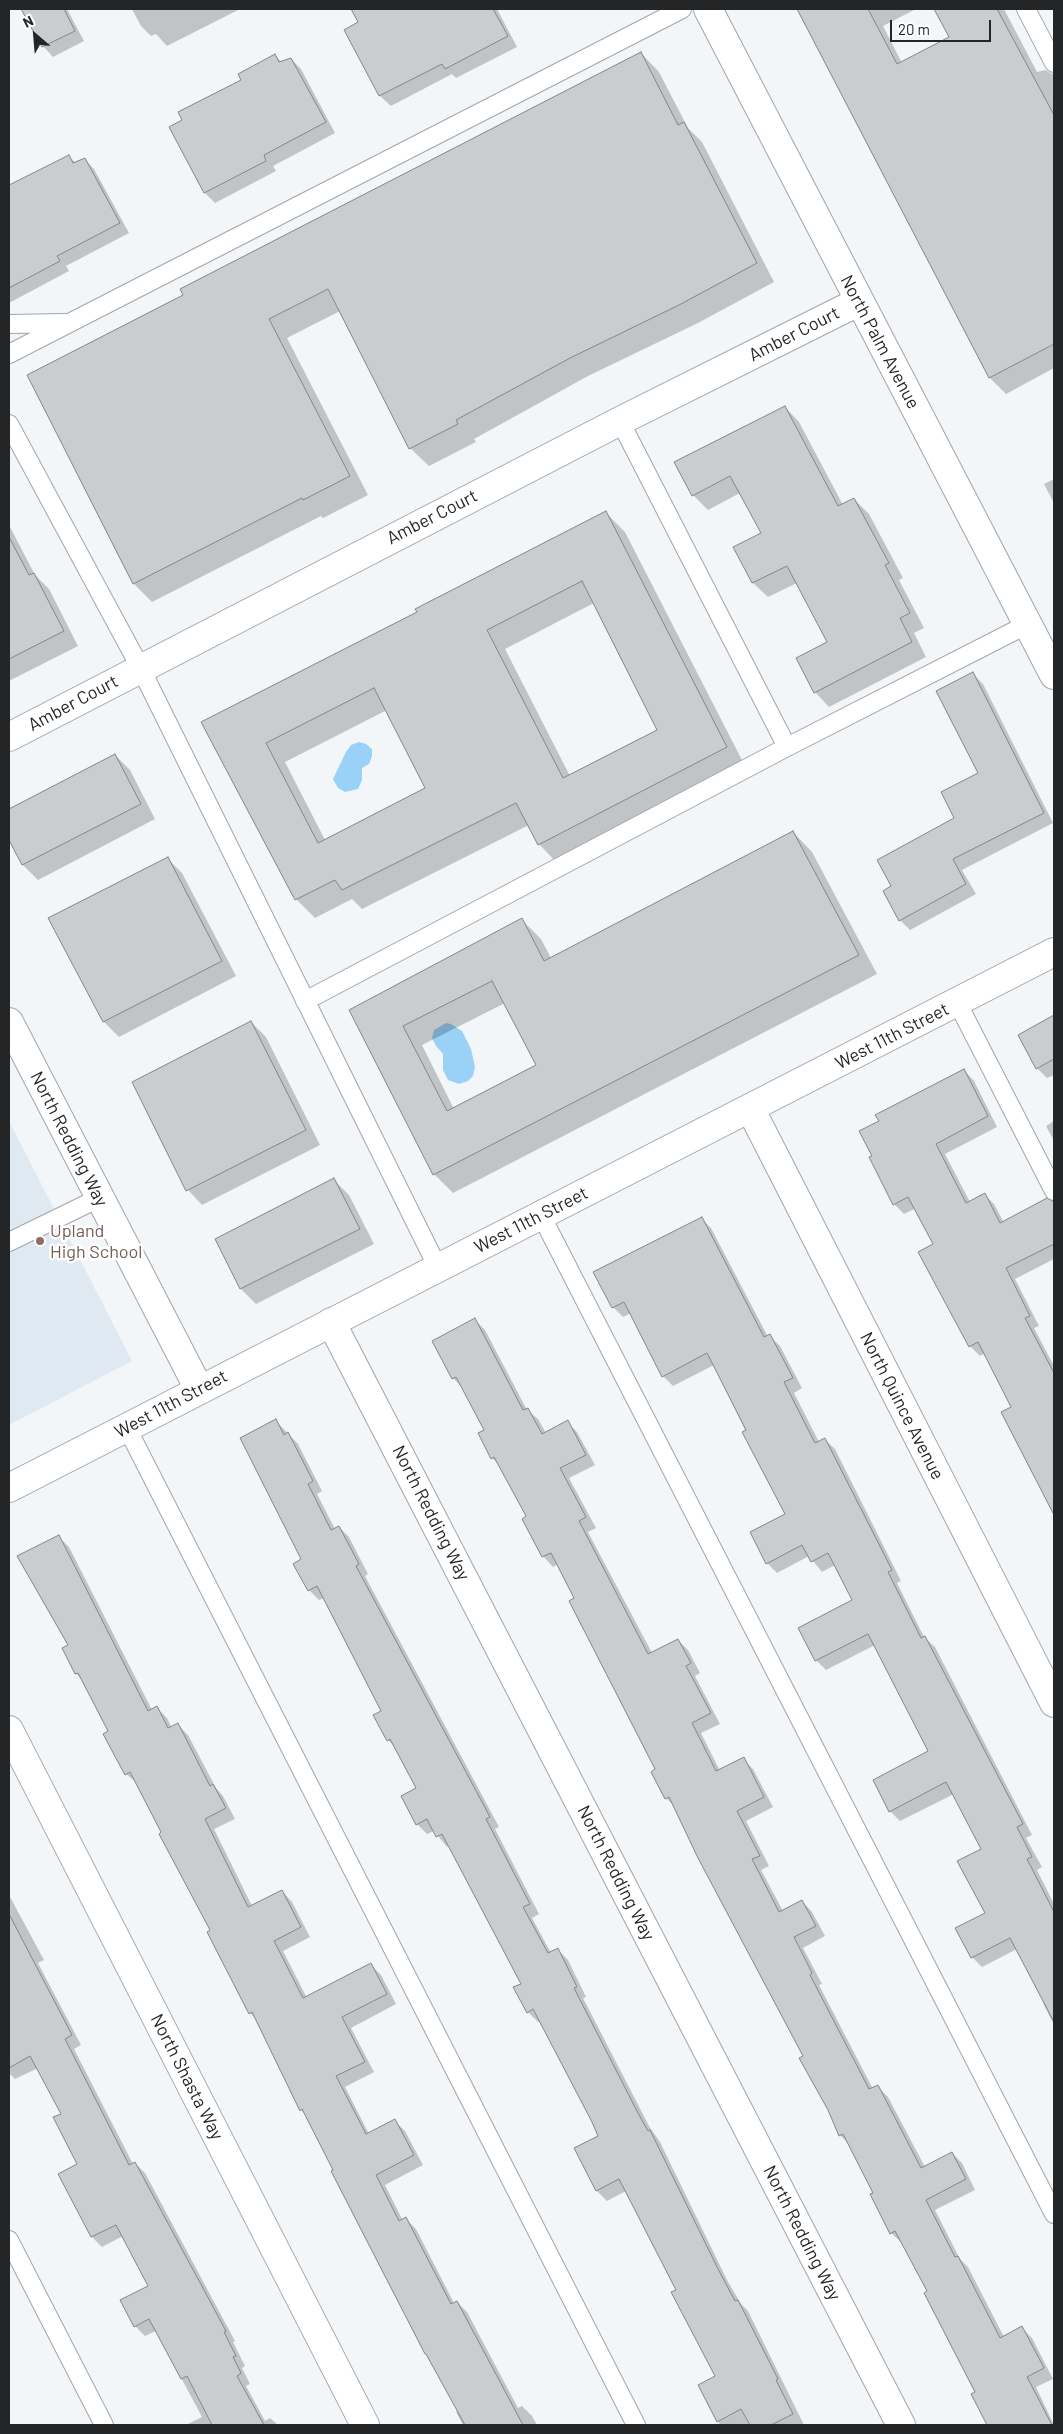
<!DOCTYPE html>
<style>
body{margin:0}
#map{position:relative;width:1063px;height:2434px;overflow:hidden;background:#f2f6f9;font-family:Barlow,sans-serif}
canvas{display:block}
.frame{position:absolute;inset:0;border:10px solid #242526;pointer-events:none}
.north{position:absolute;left:10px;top:10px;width:50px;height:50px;-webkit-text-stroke:4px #fff;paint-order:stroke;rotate:333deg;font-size:14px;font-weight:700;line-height:20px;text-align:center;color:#242526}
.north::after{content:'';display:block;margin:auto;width:18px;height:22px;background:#242526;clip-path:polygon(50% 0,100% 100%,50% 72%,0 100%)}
.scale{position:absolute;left:890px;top:20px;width:101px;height:22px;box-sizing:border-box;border:2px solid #242526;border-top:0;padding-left:6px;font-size:15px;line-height:18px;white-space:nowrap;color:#242526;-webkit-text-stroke:4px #fff;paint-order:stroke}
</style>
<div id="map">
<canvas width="1063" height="2434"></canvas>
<div class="frame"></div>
<div class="north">N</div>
<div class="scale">20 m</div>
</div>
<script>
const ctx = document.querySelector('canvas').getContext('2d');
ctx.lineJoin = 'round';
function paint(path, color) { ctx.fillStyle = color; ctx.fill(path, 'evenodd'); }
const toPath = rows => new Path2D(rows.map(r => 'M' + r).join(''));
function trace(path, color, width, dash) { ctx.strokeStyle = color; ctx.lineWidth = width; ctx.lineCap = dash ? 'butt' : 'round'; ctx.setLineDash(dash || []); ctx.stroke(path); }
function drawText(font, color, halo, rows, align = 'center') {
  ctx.font = font + ' Barlow,sans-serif'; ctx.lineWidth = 5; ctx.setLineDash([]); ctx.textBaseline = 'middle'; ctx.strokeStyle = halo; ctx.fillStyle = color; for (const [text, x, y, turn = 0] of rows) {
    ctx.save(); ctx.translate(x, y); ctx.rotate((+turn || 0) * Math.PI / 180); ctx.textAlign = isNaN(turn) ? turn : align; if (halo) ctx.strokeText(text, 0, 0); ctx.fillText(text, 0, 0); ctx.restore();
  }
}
paint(toPath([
 [9,1121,132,1361,9,1425]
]), '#dfe9f1');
paint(toPath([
 [359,742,366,744,372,749,372,756,369,764,362,768,362,780,358,789,345,792,338,788,333,779,346,752,351,745],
 [446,1023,451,1024,462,1031,471,1049,475,1067,473,1076,468,1081,459,1084,448,1080,443,1070,443,1054,436,1046,432,1038,434,1030]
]), '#99d1f7');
paint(toPath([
 [23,9,67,9,84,41,53,57,43,46],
 [132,9,240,9,167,46,156,34,151,36,141,26],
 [368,9,497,9,517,47,456,78,452,74,391,106,380,96,346,30,360,23,356,15],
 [799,9,916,9,883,26,902,63,951,38,936,9,1004,9,1037,72,1045,70,1054,75,1054,368,1006,394,990,378],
 [641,53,659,72,688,128,702,142,774,282,698,323,588,376,474,439,476,442,429,466,410,448,340,311,287,338,368,495,323,518,321,516,152,602,134,584,29,376,185,296],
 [275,55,282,63,291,59,301,69,335,133,273,166,276,171,215,203,205,193,170,128,184,121],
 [68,156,76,163,84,159,94,169,129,233,66,266,69,271,9,303,9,195,36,182],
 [785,407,799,422,843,505,854,499,869,514,903,578,899,580,924,628,914,633,926,657,829,707,815,692,828,643,797,583,768,597,753,583,735,548,762,533,740,493,708,510,693,495],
 [1054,479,1054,503,1044,484],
 [606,513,625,532,745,766,558,864,539,844,529,825,362,909,352,899,315,918,296,899,203,723,418,613],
 [594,603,659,730,570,776,505,649],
 [387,710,427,788,325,840,285,762],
 [9,525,35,575,49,589,78,646,9,681],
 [973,674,983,684,1053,823,962,870,976,894,910,930,900,920,893,886,956,818,980,774],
 [115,755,130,770,155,819,38,880,23,865,9,838,9,810],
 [793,832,812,852,877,974,453,1193,434,1174,351,1010,522,920,541,939,551,958],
 [505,1003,538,1066,454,1109,422,1045],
 [167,858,182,873,236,976,119,1037,104,1022,50,919],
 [1054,1017,1054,1075,1047,1078,1037,1068,1019,1035],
 [251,1022,266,1037,320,1145,202,1205,188,1190],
 [964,1070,974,1081,997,1127,945,1154,970,1202,984,1194,994,1204,1004,1223,1045,1216,1054,1234,1054,1259,1015,1279,1039,1326,1034,1328,1054,1366,1054,1511,1003,1412,1013,1407,985,1353,980,1356,970,1346,935,1244,916,1208,904,1214,894,1204],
 [1054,1121,1054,1141,1046,1126],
 [334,1180,349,1195,374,1244,256,1304,241,1289,216,1240],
 [701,1218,711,1228,768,1337,770,1336,780,1346,802,1388,794,1393,819,1442,824,1439,835,1449,901,1581,897,1583,924,1637,935,1647,1032,1835,1026,1838,1042,1867,1037,1870,1054,1904,1054,2025,1043,2003,1045,2002,1017,1949,982,1967,972,1957,986,1914,983,1849,954,1794,900,1821,890,1811,930,1752,875,1645,826,1670,816,1660,854,1601,835,1565,822,1572,809,1556,777,1573,767,1563,786,1515,714,1365,673,1386,663,1376,631,1313,623,1317,613,1307],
 [475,1320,485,1330,527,1410,538,1419,546,1433,567,1422,577,1432,595,1465,569,1478,596,1528,588,1532,652,1653,678,1640,688,1650,700,1673,695,1676,720,1724,701,1733,720,1771,743,1759,753,1769,773,1807,746,1821,769,1866,761,1870,783,1911,802,1901,812,1912,825,1936,803,1948,822,1984,819,1985,873,2089,878,2087,888,2097,925,2167,952,2153,962,2163,975,2190,935,2210,960,2259,968,2267,1004,2337,1022,2328,1032,2338,1053,2379,1036,2387,1054,2425,991,2425,926,2293,929,2292,902,2243,891,2233,875,2193,850,2145,840,2135,805,2056,675,1807,666,1798,657,1770,558,1564,553,1567,543,1556,528,1517,500,1466,492,1458,485,1431,464,1389,453,1378,434,1341],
 [276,1421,298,1444,322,1491,317,1494,335,1529,339,1527,349,1537,368,1574,365,1576,499,1827,495,1829,539,1914,532,1918,551,1953,558,1950,568,1960,586,1997,583,1998,649,2126,660,2142,727,2280,741,2304,748,2311,804,2425,720,2425,700,2386,717,2377,678,2290,626,2191,607,2201,597,2191,600,2136,541,2021,538,2022,528,2012,523,1984,450,1845,447,1847,434,1831,427,1834,417,1824,418,1789,396,1748,388,1740,383,1711,324,1598,319,1600,309,1590],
 [59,1537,69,1547,152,1710,157,1708,167,1718,172,1728,178,1725,188,1735,216,1788,223,1796,235,1819,214,1829,252,1906,282,1891,292,1902,310,1937,283,1951,307,1998,371,1965,381,1975,396,2004,351,2028,374,2072,345,2087,369,2134,395,2121,405,2131,423,2165,385,2185,403,2221,406,2219,416,2229,454,2303,457,2302,467,2312,518,2408,522,2406,532,2416,537,2425,463,2425,456,2412,459,2410,426,2354,308,2118,301,2110,258,2021,250,2013,212,1931,137,1783,126,1774,109,1732,83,1681,76,1673,69,1646],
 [9,1895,44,1960,38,1963,81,2045,74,2049,133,2164,135,2163,145,2173,235,2341,233,2342,245,2366,242,2368,250,2384,246,2386,265,2421,270,2418,278,2425,186,2425,202,2417,156,2331,145,2336,135,2326,149,2286,123,2236,102,2247,92,2237,60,2174,78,2165,62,2114,38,2068,15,2079,9,2073,9,2032,16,2028,9,2014]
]), '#0003');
const building = toPath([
 [21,9,64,9,75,31,42,47,21,9],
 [351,9,493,9,508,36,445,69,442,64,379,96,344,30,358,22,351,9],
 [797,9,868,9,897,64,949,37,934,9,997,9,1054,115,1054,344,989,378,797,9],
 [641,52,678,125,684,122,757,263,679,305,570,358,456,420,458,424,409,449,328,289,269,319,350,476,303,500,302,498,133,584,27,375,183,295,180,289,641,52],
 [275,54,279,62,291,58,326,122,264,155,266,161,204,193,169,127,182,120,178,112,241,80,238,74,275,54],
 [69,155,73,163,85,158,120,223,57,256,60,261,9,288,9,185,69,155],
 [785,406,838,506,854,498,889,563,885,565,910,613,900,618,912,642,814,693,796,658,827,642,787,566,752,583,733,547,761,533,730,476,692,496,674,462,785,406],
 [606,511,727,747,538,845,516,803,342,890,335,880,295,900,201,722,417,612,415,609,606,511],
 [582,581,657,730,563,778,487,630,582,581],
 [374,688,425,788,318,843,266,743,374,688],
 [9,537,29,575,34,573,64,631,9,659,9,537],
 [973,672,1044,813,953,859,966,884,899,921,883,891,891,886,877,860,954,818,941,792,978,773,936,691,973,672],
 [115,754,141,804,22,865,9,840,9,809,115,754],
 [793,831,859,955,433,1175,349,1010,522,918,544,961,793,831],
 [492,981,536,1065,447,1111,403,1026,492,981],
 [168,857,222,961,103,1022,48,918,168,857],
 [1054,1015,1054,1059,1036,1069,1018,1035,1054,1015],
 [251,1021,306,1130,186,1191,132,1082,251,1021],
 [964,1069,988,1116,936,1144,966,1203,985,1193,1000,1223,1047,1198,1054,1202,1054,1244,1006,1268,1030,1316,1025,1318,1054,1373,1054,1515,1001,1412,1011,1407,978,1342,969,1347,918,1252,933,1244,908,1197,893,1205,869,1157,872,1156,859,1131,879,1121,875,1115,964,1069],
 [334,1178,360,1229,240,1289,215,1239,334,1178],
 [702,1217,764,1337,770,1334,793,1378,784,1382,815,1443,825,1438,892,1570,888,1572,921,1638,925,1636,1023,1824,1017,1827,1032,1857,1027,1859,1054,1912,1054,2022,1010,1938,971,1958,955,1928,985,1913,957,1861,981,1849,946,1782,889,1812,873,1780,928,1751,868,1634,815,1661,798,1628,852,1600,828,1553,811,1562,802,1545,766,1564,750,1532,785,1514,742,1432,746,1430,707,1353,662,1377,624,1302,612,1308,593,1272,702,1217],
 [475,1318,523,1410,528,1408,542,1434,568,1420,586,1455,560,1468,586,1517,579,1521,648,1654,678,1639,691,1663,686,1666,711,1713,692,1723,716,1771,744,1757,764,1797,737,1811,760,1856,752,1859,779,1912,802,1900,816,1926,794,1937,812,1973,810,1975,869,2089,878,2085,921,2168,952,2152,966,2179,926,2200,955,2257,958,2256,1000,2338,1022,2326,1044,2368,1027,2377,1052,2425,987,2425,971,2394,975,2392,924,2293,927,2291,895,2231,890,2234,870,2194,873,2193,843,2134,839,2136,828,2110,799,2058,803,2056,698,1858,669,1797,665,1799,651,1772,655,1769,569,1601,574,1598,551,1553,542,1557,522,1519,526,1516,494,1457,491,1459,478,1433,484,1430,456,1377,452,1379,432,1341,475,1318],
 [276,1419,284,1435,288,1432,313,1481,308,1484,331,1530,339,1526,359,1564,356,1566,490,1817,486,1819,530,1904,523,1907,548,1953,558,1948,577,1987,574,1988,639,2115,648,2131,650,2130,718,2269,735,2301,738,2300,778,2379,776,2380,793,2414,771,2425,750,2425,741,2409,717,2422,698,2385,715,2376,671,2292,676,2290,619,2179,596,2191,574,2148,598,2136,592,2122,533,2009,527,2013,513,1987,521,1984,442,1834,436,1837,427,1819,416,1825,401,1796,416,1788,390,1739,387,1741,373,1715,381,1711,317,1586,308,1591,293,1564,301,1559,240,1438,276,1419],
 [59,1535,148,1711,157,1706,168,1728,178,1723,210,1786,213,1784,226,1808,205,1819,248,1907,282,1890,301,1927,274,1941,303,1998,371,1963,387,1994,342,2017,365,2062,336,2076,366,2134,395,2119,414,2155,376,2175,399,2221,406,2217,451,2304,457,2301,523,2425,465,2425,426,2354,425,2354,331,2171,333,2170,302,2109,300,2111,252,2012,249,2014,207,1932,210,1930,159,1834,161,1832,130,1772,125,1775,103,1734,108,1731,78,1673,75,1674,62,1648,68,1645,17,1556,59,1535],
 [9,1914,72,2035,65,2039,129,2165,135,2162,226,2331,224,2332,236,2356,233,2357,241,2373,237,2376,264,2425,212,2425,187,2376,181,2379,149,2319,134,2327,120,2300,148,2286,116,2225,91,2237,58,2174,77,2164,53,2117,61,2114,30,2056,9,2068,9,1914]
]);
paint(building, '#c9cdd0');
trace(building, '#828588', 1);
const service = toPath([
 [1026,9,1054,63],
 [9,324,66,323],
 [9,354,682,9],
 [620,421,787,747],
 [9,424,140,667,438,1268],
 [305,1001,787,747,1028,624],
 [957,1002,1054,1191],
 [541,1215,1054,2214],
 [9,1242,99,1198],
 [127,1428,636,2425],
 [9,2240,104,2425]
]);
const minor = toPath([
 [708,9,1054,675],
 [9,737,620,421,858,302],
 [9,1022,199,1389],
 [750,1108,1054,1703],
 [331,1322,901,2425],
 [9,1730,365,2425]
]);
const tertiary = toPath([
 [9,1488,1054,952]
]);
trace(service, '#a2a5a8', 20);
trace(minor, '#a2a5a8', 30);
trace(tertiary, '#a2a5a8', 30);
trace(service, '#fff', 18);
trace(minor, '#fff', 28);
trace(tertiary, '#fff', 28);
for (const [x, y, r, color] of [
 [40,1241,5,"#8d6e63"]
]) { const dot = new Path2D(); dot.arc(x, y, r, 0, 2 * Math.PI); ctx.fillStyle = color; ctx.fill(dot); trace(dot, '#fff', 2); }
drawText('18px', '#242526', '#fff', [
 ["Amber Court",794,334,-27],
 ["North Palm Avenue",880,342,62],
 ["Amber Court",432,517,-27],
 ["Amber Court",73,703,-28],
 ["West 11th Street",892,1036,-27],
 ["North Redding Way",69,1139,63],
 ["West 11th Street",531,1220,-27],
 ["West 11th Street",171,1404,-28],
 ["North Quince Avenue",902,1406,63],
 ["North Redding Way",431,1513,63],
 ["North Redding Way",616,1873,63],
 ["North Shasta Way",187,2077,63],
 ["North Redding Way",802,2233,63]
]);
drawText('18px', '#785e54', '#fff', [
 ["Upland",50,1231],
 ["High School",50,1252]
], 'left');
</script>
